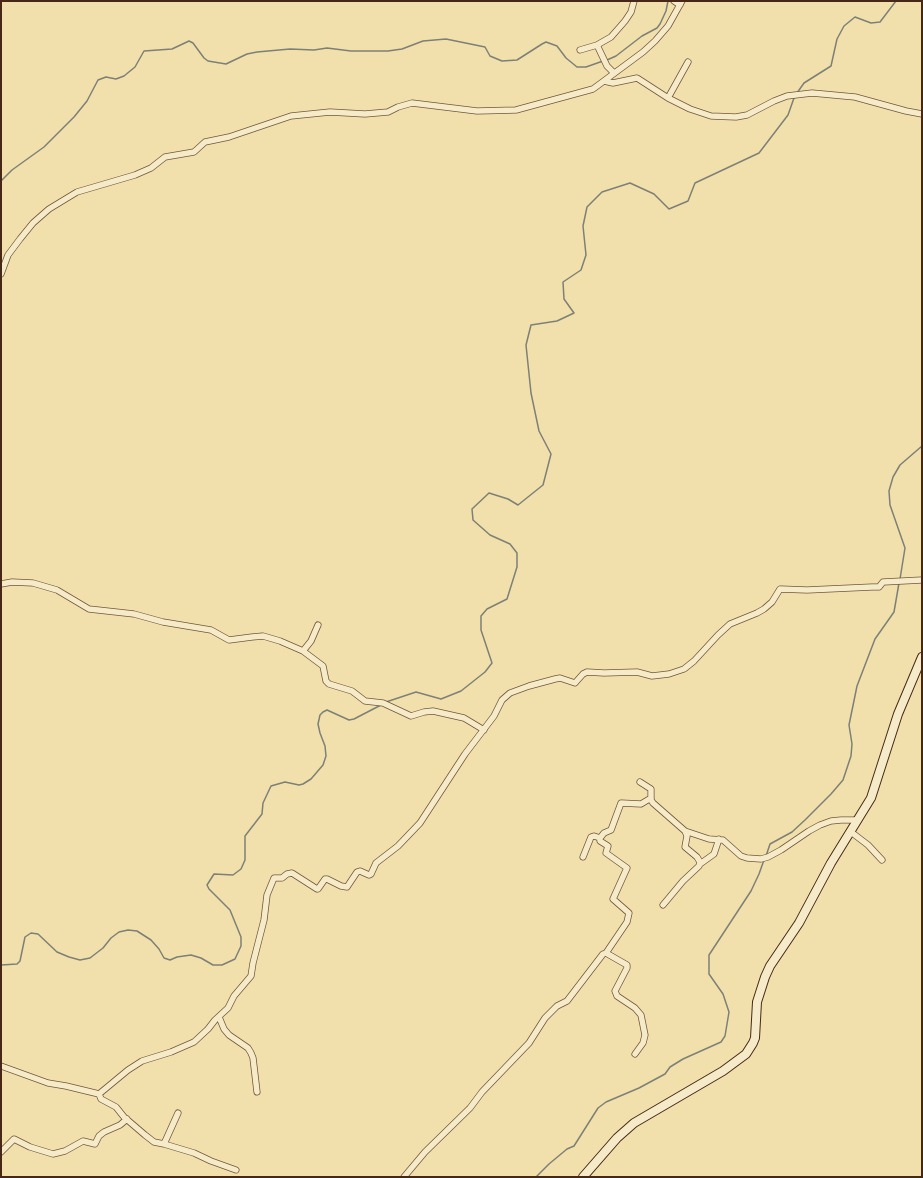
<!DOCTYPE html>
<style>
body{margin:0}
#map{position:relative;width:923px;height:1178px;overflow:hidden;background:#f1e0ac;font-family:"Old Standard TT",serif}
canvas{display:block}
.frame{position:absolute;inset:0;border:2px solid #472817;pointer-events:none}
</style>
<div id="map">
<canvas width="923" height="1178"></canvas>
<div class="frame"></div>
</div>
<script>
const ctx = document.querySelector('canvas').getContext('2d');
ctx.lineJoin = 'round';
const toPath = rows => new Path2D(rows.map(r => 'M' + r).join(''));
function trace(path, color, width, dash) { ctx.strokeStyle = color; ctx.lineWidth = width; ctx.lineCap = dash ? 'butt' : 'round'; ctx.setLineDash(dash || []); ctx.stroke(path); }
trace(toPath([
 [607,60,616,56,642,36,657,28,660,24,666,11,668,1],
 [797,93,804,83,831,66,837,39,844,26,855,17,871,23,880,22,896,1],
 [1,181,12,170,44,147,74,117,87,101,98,80,106,77,116,79,124,76,135,67,144,51,172,49,189,41,193,43,204,58,208,61,226,64,247,54,257,52,290,49,314,50,327,48,351,51,388,51,402,49,423,41,446,39,485,47,490,56,502,61,517,60,542,44,546,42,557,46,566,58,577,67,586,67,603,61],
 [900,579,905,548,890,505,889,491,893,477,900,465,922,446],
 [386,702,416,692,441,699,461,691,485,672,492,663,481,630,481,616,487,609,507,599,517,567,517,553,510,544,490,535,473,520,472,509,489,493,508,499,518,505,543,485,551,454,539,431,531,393,526,345,531,325,557,321,574,313,564,299,563,282,581,270,586,255,583,226,587,207,602,192,630,183,654,194,669,209,688,201,695,183,759,153,788,115,794,98],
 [766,856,770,844,792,832,805,820,831,794,843,780,851,756,852,744,849,725,857,686,875,639,894,612,899,583],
 [1,965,17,964,20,961,25,937,31,933,38,934,57,952,69,957,80,960,90,958,103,948,111,938,119,932,128,930,137,931,151,940,159,949,164,958,170,960,177,957,191,955,201,958,213,965,222,965,235,959,241,946,241,937,230,910,209,889,207,885,214,874,233,875,241,869,245,860,245,836,262,814,263,803,271,786,285,782,299,785,303,784,311,779,323,765,326,756,325,746,320,733,318,724,320,715,323,712,327,710,349,720,354,719,381,705],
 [536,1177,549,1164,567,1149,574,1146,598,1108,606,1102,639,1088,665,1074,670,1067,683,1059,721,1042,725,1036,729,1012,723,994,709,974,709,955,751,891,759,874,764,860]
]), '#7d8076', 1.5);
const street = toPath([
 [674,1,680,5],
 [580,50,597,45],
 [614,73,607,66,597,45,611,37,625,21,631,12,634,1],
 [604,81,613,83,637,78,668,98,690,109,711,116,736,117,747,115,774,101,787,96,812,93,855,97,906,111,922,114],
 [668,98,688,62],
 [1,274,8,255,20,239,33,223,49,209,77,192,135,175,151,168,165,157,194,152,205,142,229,137,291,116,330,112,365,114,388,112,398,107,412,103,477,111,516,110,593,89,643,52,655,41,668,26,682,1],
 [1,584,12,582,33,583,57,590,89,609,134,614,163,622,211,630,229,640,252,637,263,636,280,641,303,651,323,666,326,681,329,684,352,691,365,701,383,703,411,716,424,712,433,711,464,718,484,730],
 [303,651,311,641,318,625],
 [640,782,651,789,651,800,653,803,685,831,687,836,685,847,697,857,700,862,699,866,683,881,663,905],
 [685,831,709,839,723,840,741,856,747,858,761,859,768,857,781,850,809,831,820,825,831,821,841,820,858,820],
 [851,832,868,845,882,860],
 [583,857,591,837,594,836,600,838],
 [700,864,714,854,719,839],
 [606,953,627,922,629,913,613,899,627,868,606,853,608,846,600,841,600,838,604,833,611,830,621,803,641,804,651,798],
 [219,1017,224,1029,229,1035,248,1048,251,1053,253,1058,257,1092],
 [1,1066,48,1083,66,1086,99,1094],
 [178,1113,164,1144,154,1142,145,1135,124,1117,116,1107,101,1099,99,1094,128,1070,142,1061,171,1052,194,1042,208,1029,215,1020,228,1008,234,996,251,976,253,963,264,920,267,895,274,878,282,878,287,874,292,873,317,889,318,889,325,879,327,879,341,886,347,887,357,872,360,871,369,875,371,874,376,863,398,846,420,823,465,754,494,716,502,700,510,693,529,686,555,679,560,678,575,683,583,674,587,672,604,673,637,672,652,676,669,674,684,669,694,661,718,635,730,624,757,613,764,609,772,602,780,589,807,590,872,587,879,587,883,582,922,580],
 [164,1144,194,1153,211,1161,236,1170],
 [1,1152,14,1139,30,1147,53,1154,65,1151,83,1141,95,1144,99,1136,104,1132,120,1125,127,1119],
 [404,1177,425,1152,470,1108,482,1092,529,1043,545,1018,557,1006,567,1001,603,954,606,953,627,965,627,968,615,991,617,996,635,1008,641,1015,645,1035,643,1043,635,1054]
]);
const secondary = toPath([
 [583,1177,617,1138,634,1123,723,1071,746,1054,753,1043,755,1038,757,1002,765,977,770,966,799,923,831,863,871,798,898,714,922,657]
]);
trace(street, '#72563c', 7);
trace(secondary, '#472817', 10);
trace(street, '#f6ebc9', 5.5);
trace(secondary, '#f6ebc9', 8);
</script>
